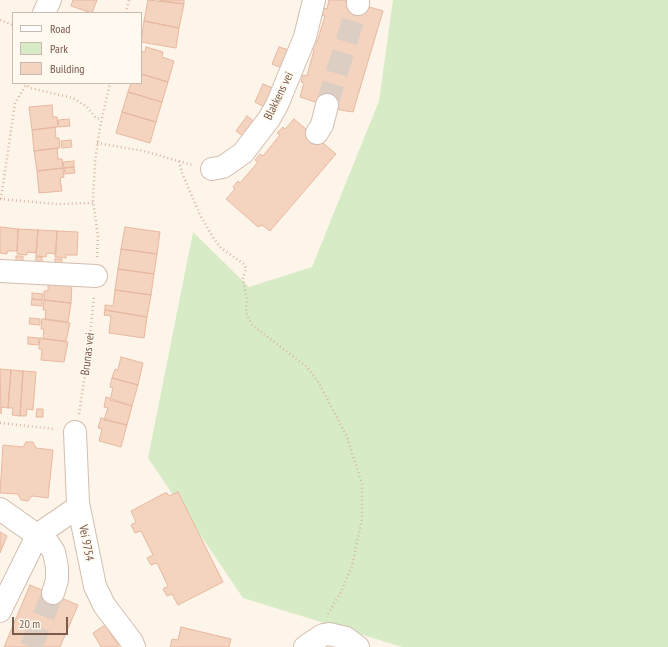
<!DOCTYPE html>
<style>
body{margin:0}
#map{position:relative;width:668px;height:647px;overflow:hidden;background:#fdf5e9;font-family:"PT Sans Narrow",sans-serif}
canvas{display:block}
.legend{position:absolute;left:12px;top:12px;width:130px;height:72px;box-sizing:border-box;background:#fff9f0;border:1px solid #c9b9ae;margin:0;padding:5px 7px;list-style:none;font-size:12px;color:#795a4b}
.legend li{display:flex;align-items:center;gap:8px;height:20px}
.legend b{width:20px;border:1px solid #c9b9ae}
.scale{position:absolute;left:12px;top:617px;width:56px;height:18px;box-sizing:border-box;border:2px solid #795a4b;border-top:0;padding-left:5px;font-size:12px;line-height:14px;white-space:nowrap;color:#795a4b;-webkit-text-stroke:3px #fff9f0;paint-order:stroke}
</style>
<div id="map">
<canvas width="668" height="647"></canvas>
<ul class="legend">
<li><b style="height:5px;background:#fff"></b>Road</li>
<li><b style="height:11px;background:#d7ecc6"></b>Park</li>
<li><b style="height:11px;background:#f4d3bf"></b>Building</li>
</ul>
<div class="scale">20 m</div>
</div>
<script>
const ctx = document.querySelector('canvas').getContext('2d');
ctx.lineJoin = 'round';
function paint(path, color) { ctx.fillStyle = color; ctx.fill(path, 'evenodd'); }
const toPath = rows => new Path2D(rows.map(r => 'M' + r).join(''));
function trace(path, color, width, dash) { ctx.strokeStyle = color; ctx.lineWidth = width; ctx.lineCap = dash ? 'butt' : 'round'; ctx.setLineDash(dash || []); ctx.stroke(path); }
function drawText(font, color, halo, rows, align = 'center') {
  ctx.font = font + ' "PT Sans Narrow",sans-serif'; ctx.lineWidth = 3; ctx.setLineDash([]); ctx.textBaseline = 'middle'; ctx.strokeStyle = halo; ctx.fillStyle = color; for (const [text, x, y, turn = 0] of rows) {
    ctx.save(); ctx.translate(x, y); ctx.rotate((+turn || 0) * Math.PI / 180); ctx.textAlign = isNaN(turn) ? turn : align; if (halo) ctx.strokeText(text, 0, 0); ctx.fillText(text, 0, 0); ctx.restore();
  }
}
paint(toPath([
 [393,0,668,0,668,647,402,647,243,598,148,458,193,232,249,287,312,267,379,101]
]), '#d7ecc6');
const building = toPath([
 [73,0,97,0,92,13,71,6,73,0],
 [148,0,184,4,179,28,144,21,148,0],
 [159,0,184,0,184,4,159,0],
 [329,0,346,0,383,11,353,112,340,110,300,97,304,83,301,82,303,75,307,76,314,50,311,49,313,41,317,42,325,16,321,15,323,8,327,9,329,0],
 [144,21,179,28,176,48,141,42,144,21],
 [146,47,163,52,162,57,174,61,168,82,141,74,141,51,145,52,146,47],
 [279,47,289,50,282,68,272,64,279,47],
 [141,74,168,82,162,102,128,92,131,83,141,83,141,74],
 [263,84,273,88,264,107,255,102,263,84],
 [128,92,162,102,156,122,122,112,128,92],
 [52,105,53,117,57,117,58,127,32,130,29,107,52,105],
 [122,112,156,122,150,143,116,133,122,112],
 [247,116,255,122,244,137,236,131,247,116],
 [69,119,70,126,59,127,58,120,69,119],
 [294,119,336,154,270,231,262,225,258,227,226,199,235,189,233,187,238,181,240,183,258,162,255,160,260,154,263,156,280,135,277,133,283,127,285,129,294,119],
 [55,127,56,138,59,138,60,148,34,151,32,130,55,127],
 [71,140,72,147,62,148,61,141,71,140],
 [57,148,58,159,62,159,63,168,37,171,34,151,57,148],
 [74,161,74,167,64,168,63,162,74,161],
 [74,167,75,173,65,174,64,168,74,167],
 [63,168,64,177,60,178,62,191,39,193,37,171,63,168],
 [0,227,18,229,17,251,7,251,7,254,0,253,0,227],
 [125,227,160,232,157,254,121,249,125,227],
 [18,229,38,230,36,253,27,252,27,255,17,254,18,229],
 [38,230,57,231,56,254,47,253,46,257,36,256,38,230],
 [57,231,78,232,77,255,66,255,66,258,55,257,57,231],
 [121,249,157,254,154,274,118,269,121,249],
 [16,256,23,256,23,267,16,266,16,256],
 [36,257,42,257,42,268,35,268,36,257],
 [55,259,62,259,61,269,55,269,55,259],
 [118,269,154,274,151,295,115,290,118,269],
 [48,280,72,282,71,303,44,300,44,291,48,291,48,280],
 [115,290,151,295,147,317,105,310,105,305,113,306,115,290],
 [32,293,43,294,42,300,32,299,32,293],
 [32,299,42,300,42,306,31,305,32,299],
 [44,300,71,303,68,322,45,319,46,310,43,310,44,300],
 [105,310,147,317,144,338,109,333,111,316,104,315,105,310],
 [30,318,40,319,40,325,29,324,30,318],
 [42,319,70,323,66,341,43,339,44,329,41,329,42,319],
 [28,337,39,338,38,345,28,344,28,337],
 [40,338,68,342,64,362,41,360,42,349,39,349,40,338],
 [121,357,143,363,138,385,112,378,115,369,118,370,121,357],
 [0,369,11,370,8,408,1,407,1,414,0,369],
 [11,370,23,371,20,416,12,415,13,408,8,408,11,370],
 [23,371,36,372,33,410,27,409,26,416,20,416,23,371],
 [112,378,138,385,132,406,110,400,113,388,110,387,112,378],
 [106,397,132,406,127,425,104,420,108,408,104,407,106,397],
 [37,409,43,409,43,417,36,417,37,409],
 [101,418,127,425,121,447,99,441,102,429,98,428,101,418],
 [26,442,33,442,36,448,53,450,48,498,32,496,28,501,21,500,18,494,0,493,3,445,23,447,26,442],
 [178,492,223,582,178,605,172,594,167,596,163,589,168,586,157,563,151,565,147,558,153,555,141,531,135,533,131,525,136,522,131,511,165,493,167,493,169,496,178,492],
 [0,532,7,536,0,553,0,532],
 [30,585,78,605,60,647,4,647,30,585],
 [105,625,119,646,117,647,101,647,93,633,105,625],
 [181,627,231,639,229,647,170,647,172,639,178,640,181,627]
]);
paint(building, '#f4d3bf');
trace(building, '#e7b89f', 1);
trace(toPath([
 [327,105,358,4],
 [31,647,53,593]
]), '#dccec2', 22, [22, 11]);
const minor = toPath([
 [358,4,358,0],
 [44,13,50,0],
 [317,133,322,125,327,105],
 [212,169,223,167,243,153,269,119,277,105,305,37,314,0],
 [0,271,96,276],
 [75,432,78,503,95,586,104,605,132,642,134,647],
 [0,509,48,543,54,552,57,567,57,580,53,593],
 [0,611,32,546,43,531,78,507],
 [305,647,323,635,329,634,346,638,358,647]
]);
trace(minor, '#d3beb0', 24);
trace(toPath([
 [126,13,129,0],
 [0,20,13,25],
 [25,83,30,88,73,98,87,107,96,118,101,119],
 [97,143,144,151,192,165],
 [179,161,182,173,200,215,214,239,221,248,244,264,246,269,243,278,247,301,246,312,248,317,252,325,307,367,319,383,347,437,362,484,362,519,352,566,341,592,328,614],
 [0,199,56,204,94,203],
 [1,199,15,103,26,85],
 [97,257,98,237,93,200,95,162,100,127,110,83],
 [79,414,88,355,94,296],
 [0,423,55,429]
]), '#d9b6a2', 2.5, [1, 3]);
trace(minor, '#fff', 22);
drawText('12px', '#795a4b', '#fff9f0', [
 ["Blakkens vei",279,96,-64],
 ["Brunas vei",88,354,-83],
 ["Vei 9754",86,543,79]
]);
</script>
